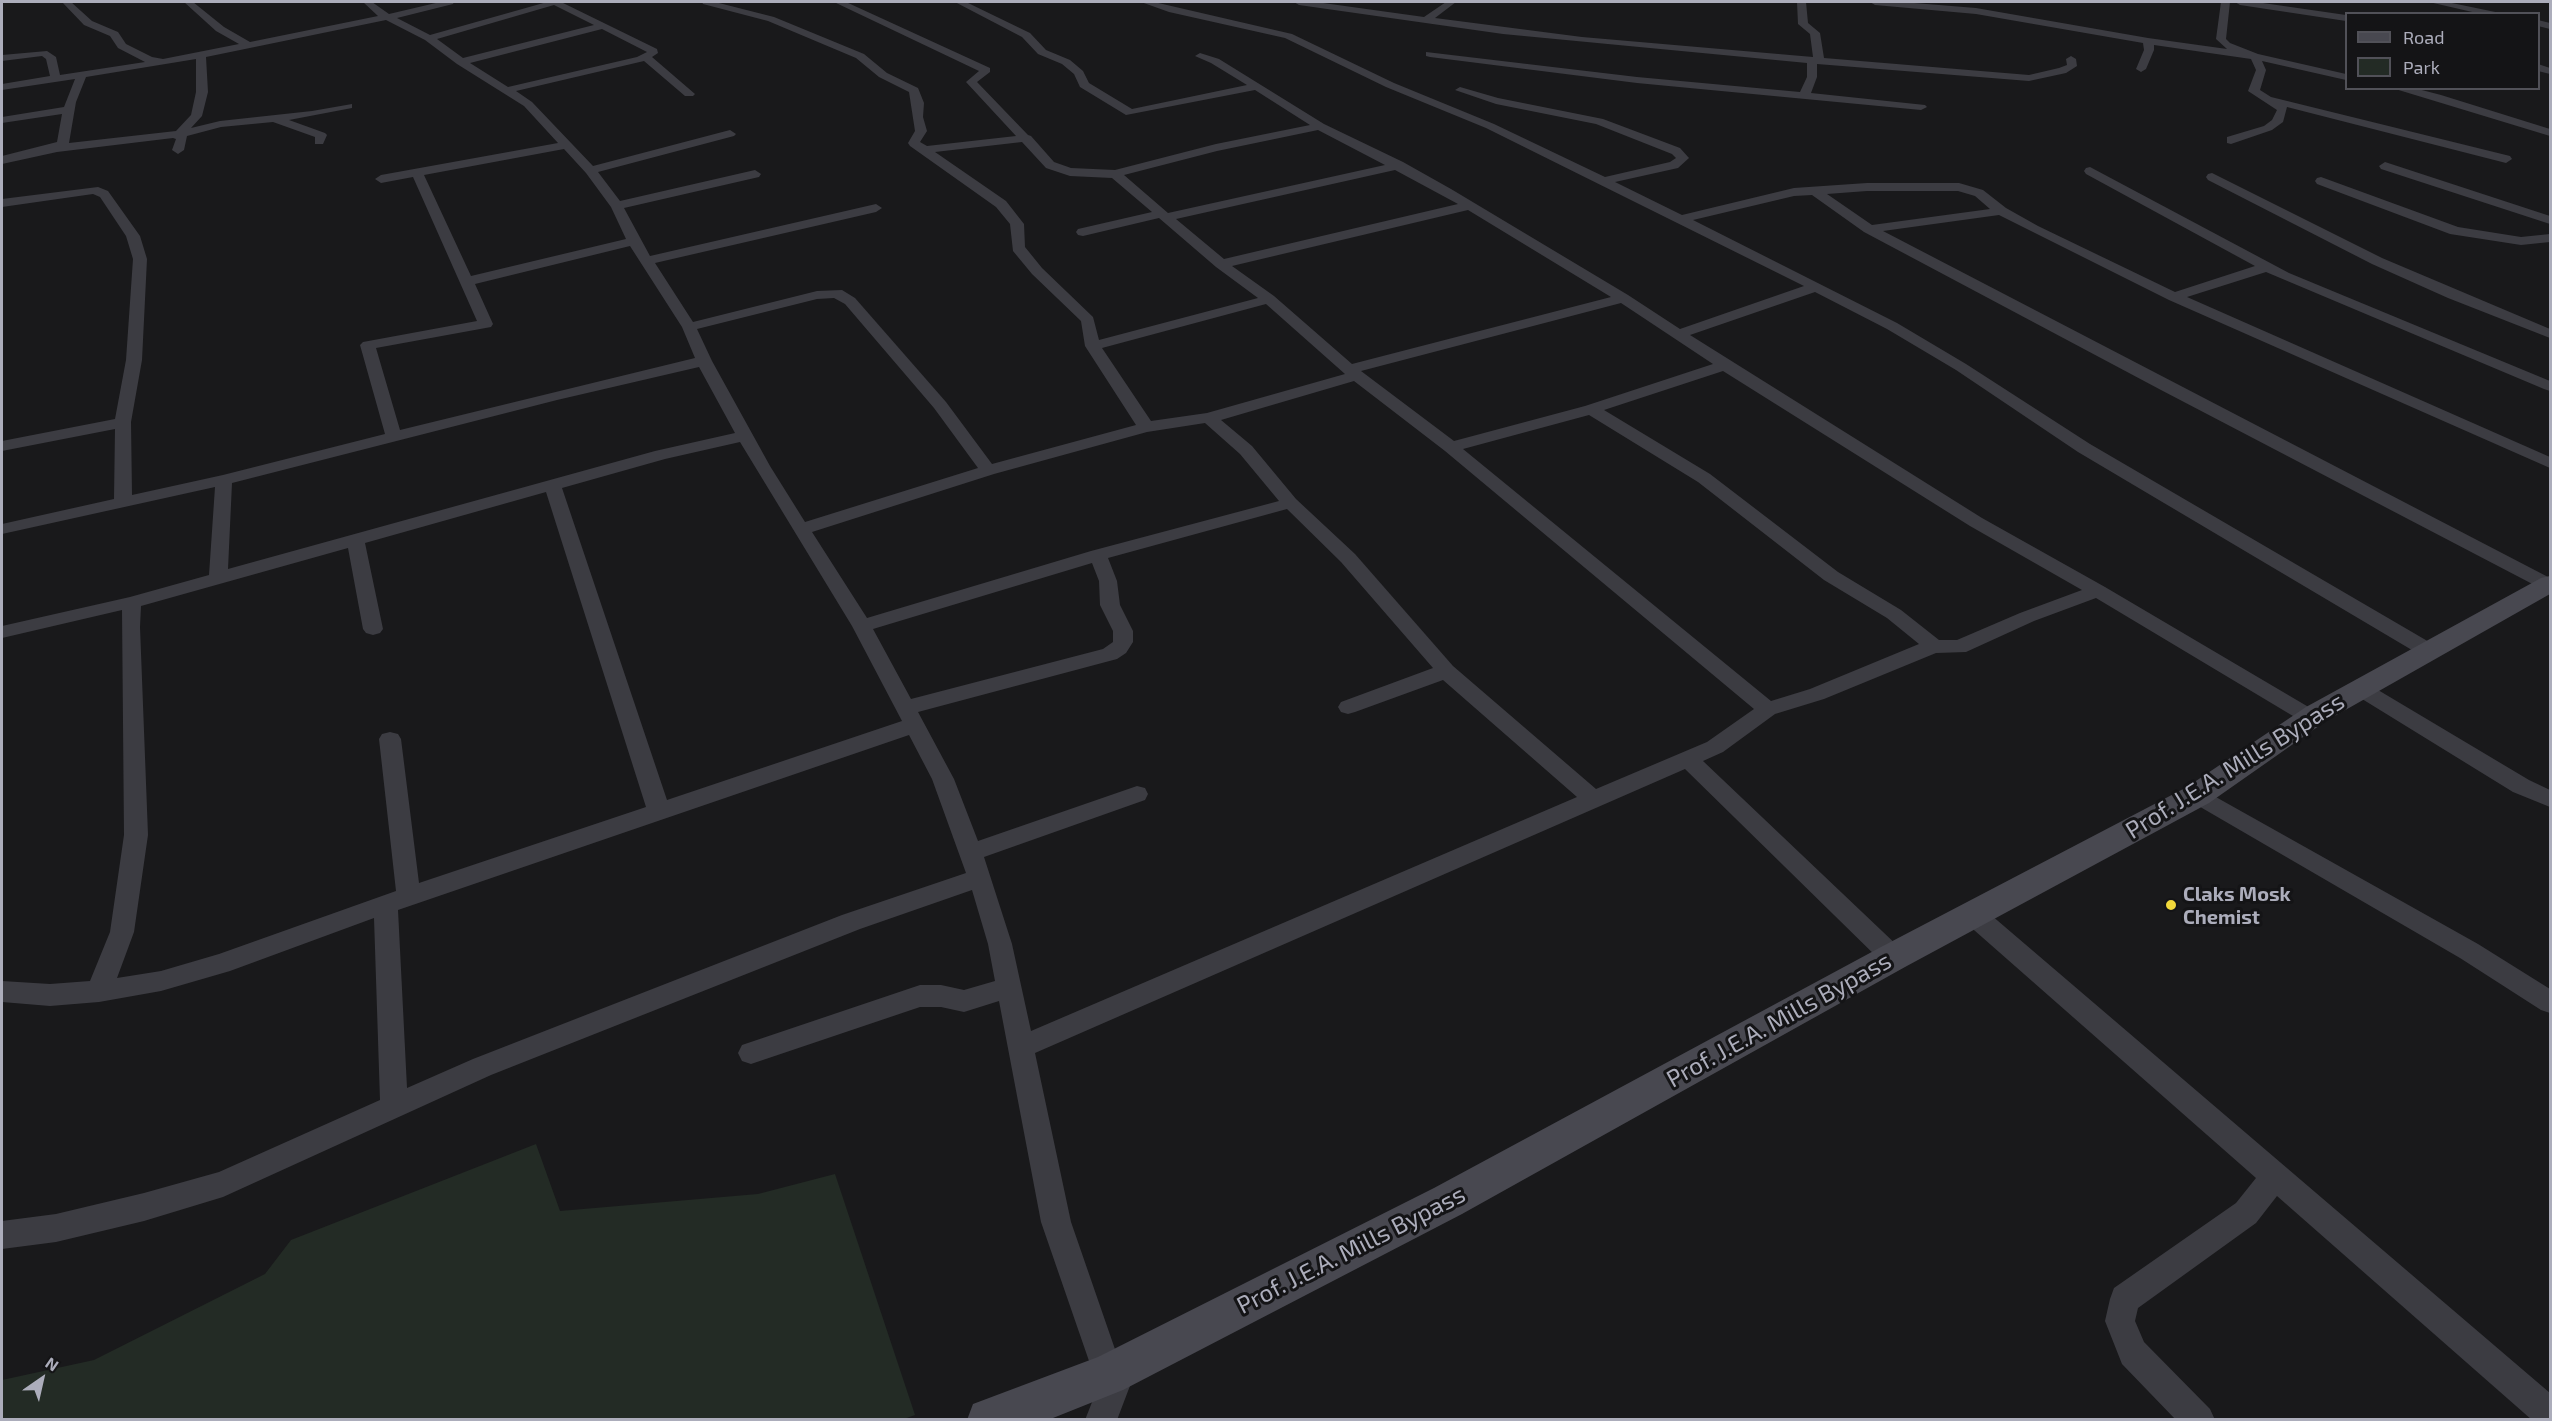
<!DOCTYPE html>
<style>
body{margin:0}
#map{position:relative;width:2552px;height:1421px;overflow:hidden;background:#19191b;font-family:"Exo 2",sans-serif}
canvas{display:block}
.frame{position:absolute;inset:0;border:3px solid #acadbb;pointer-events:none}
.legend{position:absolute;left:2345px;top:12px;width:195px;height:78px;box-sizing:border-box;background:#141416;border:2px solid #515158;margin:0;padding:8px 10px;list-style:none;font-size:18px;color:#acadbb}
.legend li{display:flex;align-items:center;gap:12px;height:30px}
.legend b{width:30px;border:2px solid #515158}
.north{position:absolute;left:12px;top:1349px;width:60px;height:60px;-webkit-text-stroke:4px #141416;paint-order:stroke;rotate:34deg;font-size:16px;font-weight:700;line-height:24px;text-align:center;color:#acadbb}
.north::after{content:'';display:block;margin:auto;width:21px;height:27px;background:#acadbb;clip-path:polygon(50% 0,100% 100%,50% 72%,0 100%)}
</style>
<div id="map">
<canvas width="2552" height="1421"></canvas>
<div class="frame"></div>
<ul class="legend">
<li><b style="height:8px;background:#484850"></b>Road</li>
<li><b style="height:16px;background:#232b25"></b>Park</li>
</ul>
<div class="north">N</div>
</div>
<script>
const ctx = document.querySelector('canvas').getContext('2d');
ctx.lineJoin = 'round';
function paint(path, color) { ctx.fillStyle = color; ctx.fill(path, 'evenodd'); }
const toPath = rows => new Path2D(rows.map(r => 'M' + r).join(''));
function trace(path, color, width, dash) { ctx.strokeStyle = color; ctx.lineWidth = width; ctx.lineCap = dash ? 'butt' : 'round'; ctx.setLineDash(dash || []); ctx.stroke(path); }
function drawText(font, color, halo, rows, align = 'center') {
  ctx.font = font + ' "Exo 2",sans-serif'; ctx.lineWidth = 6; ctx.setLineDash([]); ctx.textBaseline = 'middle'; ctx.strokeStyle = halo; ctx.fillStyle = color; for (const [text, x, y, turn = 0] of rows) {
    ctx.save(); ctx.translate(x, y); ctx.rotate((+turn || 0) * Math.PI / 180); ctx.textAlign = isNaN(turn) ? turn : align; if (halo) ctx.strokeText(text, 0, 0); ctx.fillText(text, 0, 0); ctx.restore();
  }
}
paint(toPath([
 [536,1144,560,1211,758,1194,835,1174,915,1415,901,1420,2,1419,2,1380,94,1360,265,1274,291,1240]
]), '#232b25');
paint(toPath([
 [62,2,71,2,92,21,118,32,126,44,152,57,163,59,239,44,216,31,184,2,193,2,224,27,250,42,378,16,363,2,372,2,389,14,440,2,454,2,453,4,397,18,430,35,547,2,561,2,657,49,658,53,652,57,695,94,693,96,685,96,644,61,516,91,532,102,593,166,730,130,736,134,734,136,598,172,620,201,755,170,761,174,759,177,624,208,650,256,876,204,882,208,876,212,655,263,693,322,817,291,842,290,855,298,946,402,992,464,1136,425,1085,346,1081,321,1032,274,1013,251,1010,224,996,207,910,146,908,143,915,131,909,92,879,77,856,58,768,21,703,4,702,2,715,2,774,17,864,54,887,73,918,88,924,103,923,117,927,131,920,142,927,146,1016,136,966,82,979,71,834,2,846,2,990,68,990,72,977,82,1028,135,1031,136,1054,162,1071,168,1115,170,1216,144,1310,125,1255,90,1126,115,1080,87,1074,74,1062,64,1038,54,1022,37,955,2,966,2,1030,33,1046,50,1070,60,1083,71,1089,83,1132,109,1247,85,1211,63,1195,56,1200,53,1219,59,1324,124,1403,162,1451,189,1628,295,1680,329,1804,286,1486,128,1386,87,1285,38,1169,12,1141,2,1154,2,1292,34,1394,83,1494,124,1605,177,1670,162,1676,158,1672,154,1596,124,1496,104,1455,90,1460,87,1498,98,1603,119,1680,148,1689,158,1678,168,1615,182,1682,215,1794,188,1867,183,1959,183,1983,190,2006,208,2038,226,2175,292,2255,266,2086,174,2084,171,2086,168,2090,167,2289,273,2550,381,2550,391,2544,389,2266,272,2187,297,2550,457,2550,468,2169,300,1999,215,1883,231,2550,578,2550,590,2542,589,2161,390,1864,232,1812,195,1794,196,1693,220,1897,323,1966,364,2090,444,2436,646,2439,651,2436,656,2429,658,2422,656,2078,452,1956,370,1887,329,1815,292,1690,335,1982,518,2105,587,2317,712,2321,717,2317,722,2310,724,2303,722,2096,598,2034,621,1966,652,1936,653,1824,699,1775,714,1723,752,1703,761,1902,950,1905,957,1902,964,1893,967,1884,964,1685,769,1035,1053,1071,1222,1117,1355,1120,1354,1131,1359,1136,1370,1117,1420,1085,1420,1098,1387,1041,1222,999,1001,964,1012,941,1007,920,1007,751,1064,742,1061,738,1053,742,1045,920,985,941,985,964,990,995,981,988,944,972,890,860,929,491,1075,223,1197,144,1221,56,1242,2,1249,2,1221,56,1214,144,1193,219,1172,380,1100,374,918,230,971,161,991,99,1002,50,1006,2,1002,2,981,50,984,90,981,110,932,124,835,122,610,2,638,2,626,130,597,209,575,215,487,2,534,2,524,114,499,115,429,2,451,2,441,115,419,126,360,133,259,126,236,100,197,93,194,2,207,2,199,98,187,108,191,140,236,147,259,142,360,131,422,132,495,223,475,385,434,360,345,363,342,477,321,413,177,381,183,375,179,381,175,558,143,524,106,457,64,425,40,386,20,206,57,208,92,202,116,191,128,220,121,312,111,352,104,352,108,289,120,325,133,327,135,323,144,315,144,315,137,273,122,221,127,187,136,184,150,178,154,172,150,176,139,173,138,57,152,2,164,2,156,57,142,62,114,2,123,2,117,64,107,75,79,2,90,2,84,50,76,46,59,42,56,2,61,2,55,47,51,56,57,60,75,145,62,118,48,110,36,84,25,62,2],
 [554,5,594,25,463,58,437,39,554,5],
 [602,29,647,52,637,57,508,87,470,63,602,29],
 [196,59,196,92,191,115,176,131,69,143,76,102,86,77,196,59],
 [1318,130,1385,165,1168,213,1124,175,1217,151,1318,130],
 [1022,142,1046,168,1070,176,1112,178,1152,212,1078,229,1076,232,1078,235,1083,236,1159,218,1216,267,1258,298,1099,340,1093,317,1042,268,1025,247,1024,224,1006,201,935,152,1022,142],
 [564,149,586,173,611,207,626,239,471,276,424,175,564,149],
 [1395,170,1458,204,1224,259,1176,219,1395,170],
 [1867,191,1958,191,1975,196,1990,209,1872,225,1827,194,1867,191],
 [1468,210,1611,297,1352,364,1274,296,1232,266,1468,210],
 [630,246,682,327,695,358,400,430,376,348,491,327,493,324,475,284,630,246],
 [834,298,845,304,934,408,978,468,805,522,770,466,712,361,697,329,817,299,834,298],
 [1621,303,1713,364,1585,406,1454,441,1361,371,1621,303],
 [1266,304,1345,374,1207,413,1151,421,1102,348,1266,304],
 [699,367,735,433,655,451,228,569,232,483,557,400,699,367],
 [1723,371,1970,526,2082,590,2020,613,1957,640,1939,640,1901,610,1838,572,1710,474,1604,410,1723,371],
 [1354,381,1445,451,1754,709,1707,742,1596,789,1453,666,1355,554,1296,499,1252,446,1221,420,1354,381],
 [1589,415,1698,482,1824,580,1887,618,1919,644,1810,689,1771,701,1463,449,1589,415],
 [1205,423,1240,454,1279,501,1091,551,867,618,812,532,994,474,1147,432,1205,423],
 [740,442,852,626,902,721,667,800,562,488,665,459,740,442],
 [546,492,646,807,419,883,401,739,398,734,390,732,382,734,379,739,396,891,219,954,161,971,117,978,134,932,148,835,140,627,141,606,348,548,363,629,366,633,373,635,380,633,383,629,365,543,546,492],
 [1287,509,1341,562,1433,668,1341,702,1338,707,1341,712,1348,714,1355,712,1443,680,1577,797,1031,1031,1012,944,984,857,1145,800,1148,794,1145,788,1137,786,978,841,954,779,918,712,1117,659,1126,653,1133,642,1133,631,1120,605,1117,581,1108,558,1287,509],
 [1092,563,1099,581,1100,605,1113,631,1113,642,1103,649,911,699,873,629,1092,563],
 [909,735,932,779,966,873,842,915,473,1059,407,1088,398,910,909,735],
 [1294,2,1316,2,1424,17,1446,2,1456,2,1435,18,1582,37,1813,57,1810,34,1798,24,1797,2,1806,2,1808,23,1820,33,1824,58,2029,75,2059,68,2067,65,2066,59,2071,56,2076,59,2077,66,2066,73,2029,81,1817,64,1817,77,1811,93,1925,105,1927,107,1921,110,1637,83,1430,57,1426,56,1426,52,1637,77,1800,92,1807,77,1807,63,1503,34,1299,5,1294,2],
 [1870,2,1902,2,1976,8,2148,38,2227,49,2216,39,2221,2,2230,2,2226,39,2230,43,2258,54,2346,74,2346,80,2262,61,2266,70,2260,90,2271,97,2510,156,2512,159,2506,163,2287,107,2283,122,2272,130,2231,144,2227,143,2227,137,2264,126,2272,120,2277,110,2248,91,2256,70,2251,59,2154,45,2154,50,2146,69,2141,72,2136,69,2144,50,2143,43,1976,14,1875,5,1870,2],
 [2235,2,2256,2,2346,15,2346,21,2240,5,2235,2],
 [2429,2,2447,2,2505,14,2481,14,2429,2],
 [2538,20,2550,23,2550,29,2538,26,2538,20],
 [2538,64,2550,68,2550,74,2538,71,2538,64],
 [2392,88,2414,88,2441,95,2550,129,2550,136,2392,88],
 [2385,162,2550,216,2550,224,2381,169,2379,166,2385,162],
 [2212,173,2382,258,2550,329,2550,338,2448,298,2372,264,2208,180,2206,177,2208,174,2212,173],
 [2321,177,2458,227,2521,237,2550,234,2550,242,2521,245,2450,234,2317,184,2315,181,2317,178,2321,177],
 [2361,682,2368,684,2529,780,2550,790,2550,807,2513,792,2354,694,2351,689,2354,684,2361,682],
 [2198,787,2478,944,2550,989,2550,1013,2541,1010,2460,958,2190,801,2187,795,2190,789,2198,787],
 [1975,906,1984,909,2550,1393,2550,1420,2532,1420,2277,1196,2256,1223,2138,1308,2135,1321,2144,1342,2210,1409,2215,1420,2176,1420,2122,1364,2105,1321,2110,1299,2114,1288,2236,1203,2256,1178,1966,923,1963,916,1966,909,1975,906]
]), '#3c3c42');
paint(toPath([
 [2550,576,2550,594,2326,721,2209,803,1905,967,1462,1214,1123,1390,1048,1420,967,1420,973,1404,1098,1357,1434,1188,1881,947,2187,787,2306,707,2541,578,2550,576]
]), '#484850');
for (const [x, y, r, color] of [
 [2171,905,6,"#f1d83b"]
]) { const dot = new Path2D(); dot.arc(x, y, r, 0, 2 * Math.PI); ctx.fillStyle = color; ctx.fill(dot); trace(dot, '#141416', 2); }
drawText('bold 20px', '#acadbb', '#141416', [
 ["Claks Mosk",2183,894],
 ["Chemist",2183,917]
], 'left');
drawText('24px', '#acadbb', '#141416', [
 ["Prof. J.E.A. Mills Bypass",2235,766,-32],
 ["Prof. J.E.A. Mills Bypass",1779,1020,-29],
 ["Prof. J.E.A. Mills Bypass",1351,1250,-27]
]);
</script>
